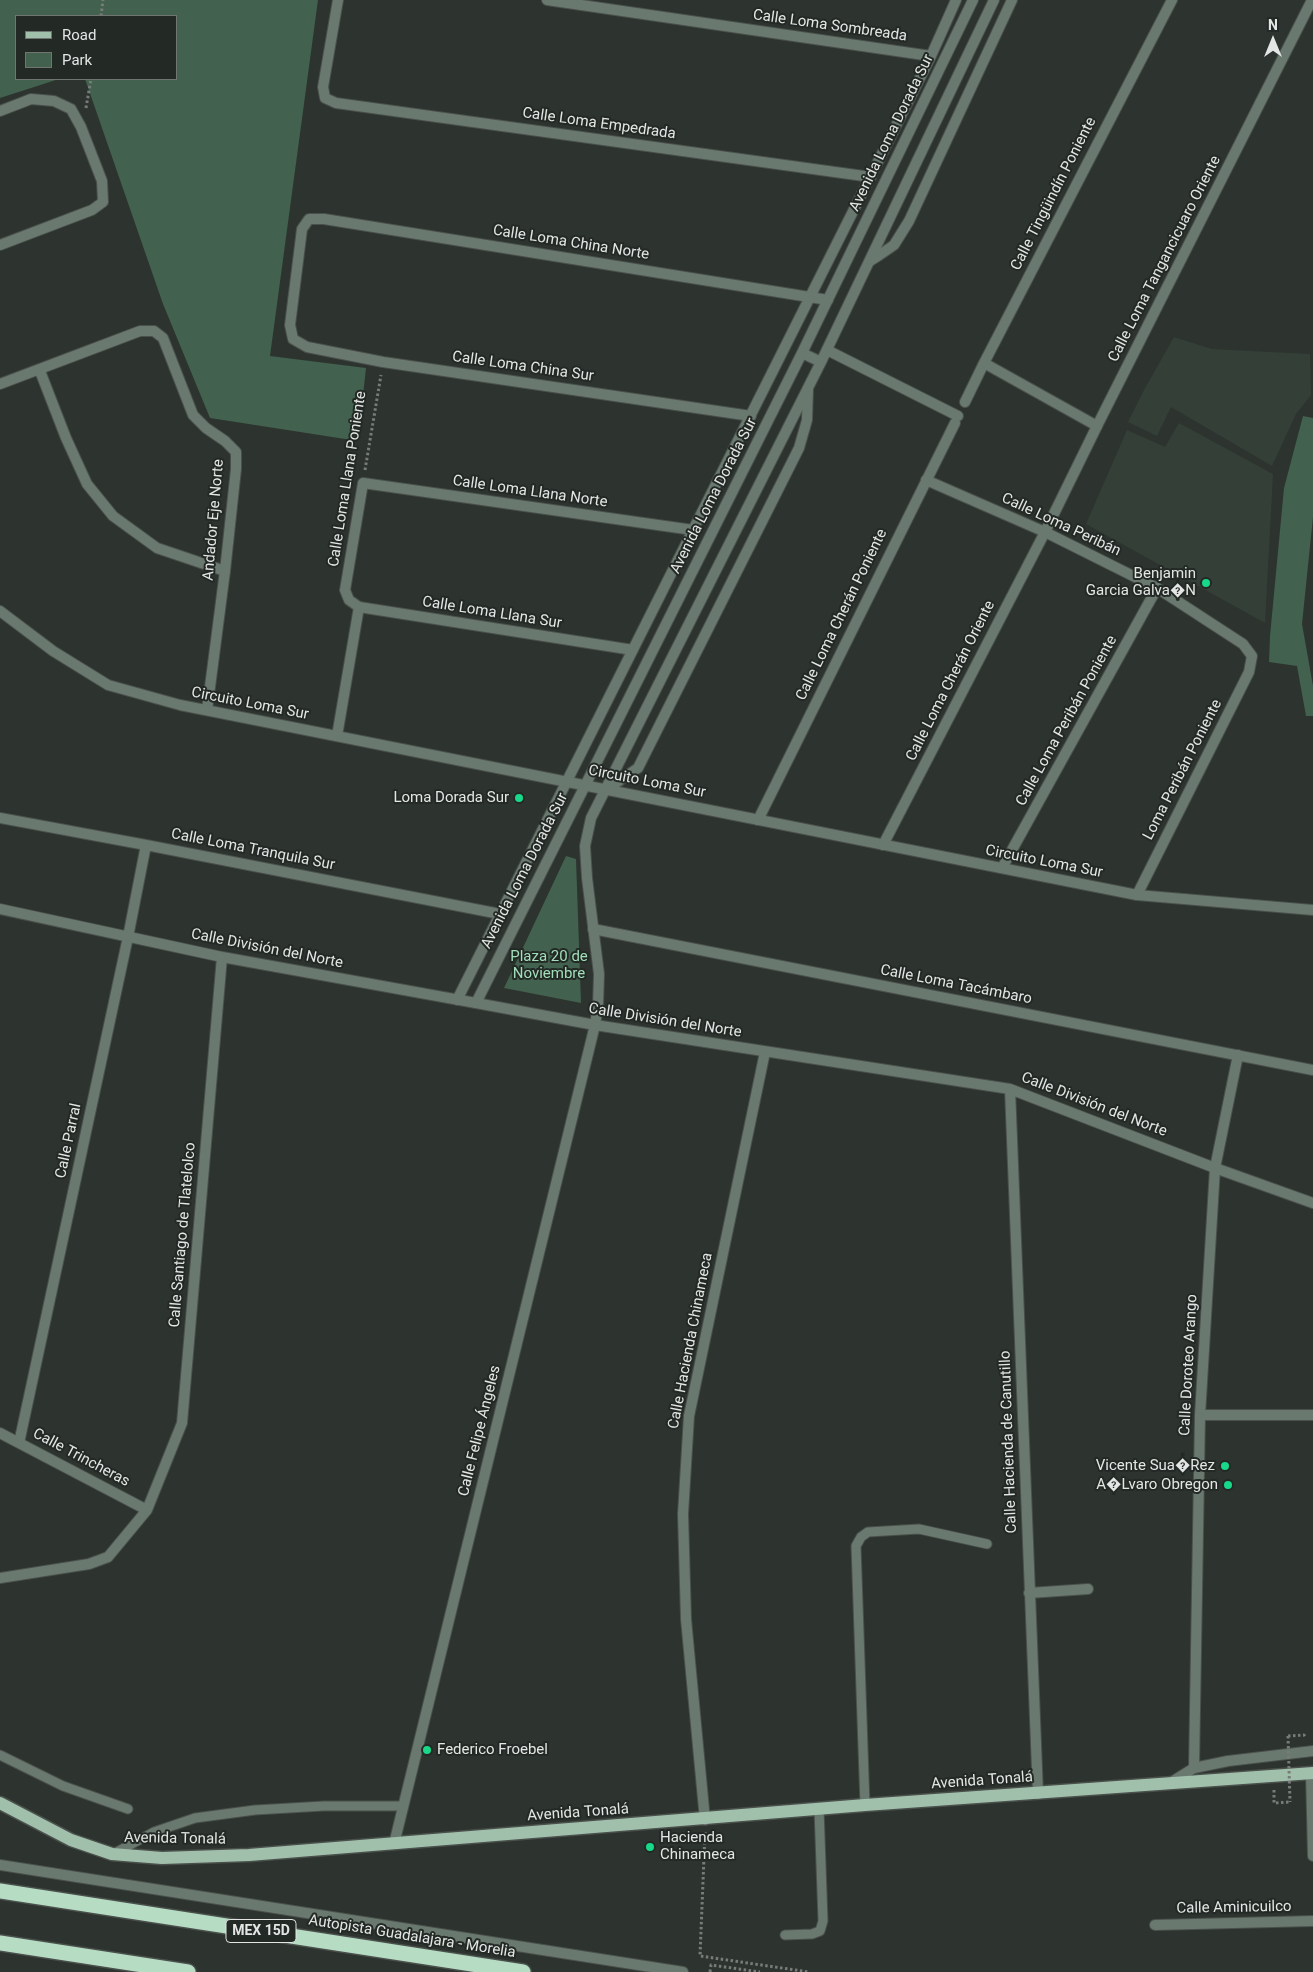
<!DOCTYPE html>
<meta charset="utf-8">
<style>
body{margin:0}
#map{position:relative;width:1313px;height:1972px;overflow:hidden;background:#2d332f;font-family:Roboto,sans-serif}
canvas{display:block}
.legend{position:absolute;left:15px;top:15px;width:162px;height:65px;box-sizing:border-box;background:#232925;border:1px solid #707571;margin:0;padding:6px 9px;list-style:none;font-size:15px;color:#e3e6e4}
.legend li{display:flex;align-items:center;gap:10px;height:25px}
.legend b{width:25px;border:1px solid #707571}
.north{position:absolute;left:1248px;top:15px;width:50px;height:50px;-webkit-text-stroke:4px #232925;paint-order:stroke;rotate:0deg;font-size:14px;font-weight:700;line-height:20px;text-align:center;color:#e3e6e4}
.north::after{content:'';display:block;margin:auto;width:18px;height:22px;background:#e3e6e4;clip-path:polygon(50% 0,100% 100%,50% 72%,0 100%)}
</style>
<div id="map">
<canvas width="1313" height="1972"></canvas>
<ul class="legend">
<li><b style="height:6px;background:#a1c0ac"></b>Road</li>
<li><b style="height:14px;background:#42614e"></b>Park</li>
</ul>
<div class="north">N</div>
</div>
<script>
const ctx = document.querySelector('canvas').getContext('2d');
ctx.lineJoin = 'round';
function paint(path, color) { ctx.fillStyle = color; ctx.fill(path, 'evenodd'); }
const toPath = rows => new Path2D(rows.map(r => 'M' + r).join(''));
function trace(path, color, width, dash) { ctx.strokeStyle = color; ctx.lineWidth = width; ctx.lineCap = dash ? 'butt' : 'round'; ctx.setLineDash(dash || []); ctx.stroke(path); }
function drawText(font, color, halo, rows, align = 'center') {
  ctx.font = font + ' Roboto,sans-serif'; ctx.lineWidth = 4; ctx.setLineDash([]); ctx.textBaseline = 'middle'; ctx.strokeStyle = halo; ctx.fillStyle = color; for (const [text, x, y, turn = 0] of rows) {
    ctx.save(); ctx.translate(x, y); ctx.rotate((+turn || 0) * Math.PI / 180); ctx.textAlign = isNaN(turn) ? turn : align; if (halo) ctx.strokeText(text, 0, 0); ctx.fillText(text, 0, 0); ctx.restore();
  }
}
paint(toPath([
 [1174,337,1212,349,1310,354,1311,395,1296,414,1272,466,1171,407,1157,436,1128,422,1144,390],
 [1179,423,1273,474,1265,623,1086,524,1127,430,1165,447]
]), '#343f38');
paint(toPath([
 [0,0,318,0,270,356,366,368,358,441,210,418,163,304,85,79,176,79,176,16,16,16,16,79,59,79,0,98],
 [1303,416,1313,418,1313,517,1302,624,1313,686,1313,716,1306,716,1297,666,1269,662,1270,636,1284,488],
 [566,856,576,859,581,1003,504,988]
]), '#42614e');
const service = toPath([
 [0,1755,63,1786,128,1809],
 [865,1805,856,1546,861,1537,868,1532,919,1529,987,1544],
 [113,1854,154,1832,195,1818,255,1810,324,1806,403,1806],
 [785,1935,812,1934,820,1931,823,1921,819,1809]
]);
const pedestrian = toPath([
 [827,350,958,416],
 [1097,426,1045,532,1157,588],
 [207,710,225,571],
 [337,736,359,607]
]);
const minor = toPath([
 [338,0,323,87,325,98,336,103,871,177],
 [547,0,931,56],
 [0,111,31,99,54,101,71,109,81,127,102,181,103,202,92,210,0,245],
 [870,261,878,256,894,245,909,221,1012,0],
 [984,363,1097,426,1312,0],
 [0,384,140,331,154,331,163,338,193,415,206,428,225,441,236,452,236,469,225,571,157,548,113,516,87,484,66,438,40,371],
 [965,402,984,363,1172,0],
 [751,416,383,362,307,347,293,339,290,325,302,229,309,219,324,219,828,300],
 [633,650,359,607,349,600,345,590,363,483,693,530],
 [606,790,638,768,799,448,807,420,808,389],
 [0,818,146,845,500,914],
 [758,820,955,423],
 [883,845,1045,532,926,480],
 [1002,868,1157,588,1243,644,1252,656,1249,672,1137,895],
 [0,909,222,957,476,1003],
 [593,929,1313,1070],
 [457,1000,931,56,956,0],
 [595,1025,1010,1089,1215,1168,1313,1203],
 [1010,1089,1038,1794],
 [1200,1415,1313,1415],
 [0,1433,147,1510],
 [19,1443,128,937,146,845],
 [0,1578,89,1564,108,1557,147,1510,182,1423,222,957],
 [1029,1593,1088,1589],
 [1194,1768,1200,1415,1215,1168,1238,1055],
 [1311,1773,1313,1856],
 [705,1820,686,1619,683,1514,689,1416,765,1052],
 [1155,1925,1313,1921]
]);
const tertiary = toPath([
 [802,353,821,362],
 [0,611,53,651,108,685,180,705,1137,895,1313,910],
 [595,1025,476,1003,802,353,973,0],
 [1170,1783,1194,1768,1228,1761,1313,1751],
 [394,1844,595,1025,598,1006,599,974,587,878,585,846,591,818,821,362,994,0],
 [0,1865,683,1972]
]);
const primary = toPath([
 [0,1803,71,1840,112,1854,162,1858,249,1855,865,1805,1313,1773]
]);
const motorway = toPath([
 [0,1891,523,1972],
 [0,1943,188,1972]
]);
trace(service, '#4a504c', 11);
trace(pedestrian, '#4a504c', 12);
trace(minor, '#4a504c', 12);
trace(tertiary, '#4a504c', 12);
trace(primary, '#4a504c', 15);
trace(motorway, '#4a504c', 18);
trace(toPath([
 [101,16,103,0],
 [86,108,91,79],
 [365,470,381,375],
 [1288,1736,1304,1735,1306,1738],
 [1274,1790,1274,1803,1290,1802],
 [705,1832,700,1956,809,1972],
 [710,1972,711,1965,760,1972]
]), '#777c79', 3, [2.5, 2.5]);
trace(service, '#6a796f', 9);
trace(pedestrian, '#6a796f', 10);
trace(minor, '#6a796f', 10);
trace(tertiary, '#6a796f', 10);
trace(primary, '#a1c0ac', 12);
trace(motorway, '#b6dcc4', 15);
trace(toPath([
 [1288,1736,1290,1802]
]), '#777c79', 3, [2.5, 2.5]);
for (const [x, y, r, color] of [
 [1206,583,5,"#18d989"],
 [519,798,5,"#18d989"],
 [1225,1466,5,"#18d989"],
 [1228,1485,5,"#18d989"],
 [427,1750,5,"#18d989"],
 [650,1847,5,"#18d989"]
]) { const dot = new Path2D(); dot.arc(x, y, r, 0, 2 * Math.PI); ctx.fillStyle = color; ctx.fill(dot); trace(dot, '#232925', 2); }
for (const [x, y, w] of [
 [261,1931,70]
]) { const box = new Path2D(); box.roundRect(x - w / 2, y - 11.5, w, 23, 4); ctx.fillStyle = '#232925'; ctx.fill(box); trace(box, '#e3e6e4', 1); }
drawText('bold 14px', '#e3e6e4', null, [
 ["MEX 15D",261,1931]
]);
drawText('15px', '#e3e6e4', '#232925', [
 ["Calle Loma Sombreada",830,26,8],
 ["Calle Loma Empedrada",599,124,8],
 ["Avenida Loma Dorada Sur",892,133,-64],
 ["Calle Tingüindín Poniente",1054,194,-63],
 ["Calle Loma China Norte",571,243,9],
 ["Calle Loma Tangancicuaro Oriente",1165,259,-63],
 ["Calle Loma China Sur",523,367,8],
 ["Calle Loma Llana Poniente",348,479,-81],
 ["Calle Loma Llana Norte",530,492,8],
 ["Avenida Loma Dorada Sur",714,496,-63],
 ["Andador Eje Norte",214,520,-85],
 ["Calle Loma Peribán",1061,525,25],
 ["Calle Loma Llana Sur",492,613,9],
 ["Calle Loma Cherán Poniente",842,615,-64],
 ["Calle Loma Cherán Oriente",951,681,-63],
 ["Circuito Loma Sur",250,704,11],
 ["Calle Loma Peribán Poniente",1067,721,-61],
 ["Loma Peribán Poniente",1183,770,-63],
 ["Circuito Loma Sur",647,782,11],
 ["Calle Loma Tranquila Sur",253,850,11],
 ["Circuito Loma Sur",1044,862,11],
 ["Avenida Loma Dorada Sur",525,871,-63],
 ["Calle División del Norte",267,949,11],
 ["Calle Loma Tacámbaro",956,985,11],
 ["Calle División del Norte",665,1021,9],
 ["Calle División del Norte",1094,1105,21],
 ["Calle Parral",69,1141,-78],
 ["Calle Santiago de Tlatelolco",183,1235,-85],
 ["Calle Hacienda Chinameca",691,1341,-79],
 ["Calle Doroteo Arango",1189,1365,-87],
 ["Calle Felipe Ángeles",480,1431,-76],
 ["Calle Hacienda de Canutillo",1009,1442,-92],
 ["Calle Trincheras",81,1458,28],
 ["Avenida Tonalá",982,1781,-4],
 ["Avenida Tonalá",578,1813,-4],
 ["Avenida Tonalá",175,1839,1],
 ["Calle Aminicuilco",1234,1908,-1],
 ["Autopista Guadalajara - Morelia",412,1937,9]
]);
drawText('15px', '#e3e6e4', '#232925', [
 ["Benjamin",1196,574],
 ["Garcia Galva�N",1196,591],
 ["Loma Dorada Sur",509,798],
 ["Vicente Sua�Rez",1215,1466],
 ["A�Lvaro Obregon",1218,1485],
 ["Federico Froebel",437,1750,"left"],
 ["Hacienda",660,1838,"left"],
 ["Chinameca",660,1855,"left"]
], 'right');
drawText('15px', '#a1deb9', '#232925', [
 ["Plaza 20 de",549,957],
 ["Noviembre",549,974]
]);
</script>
